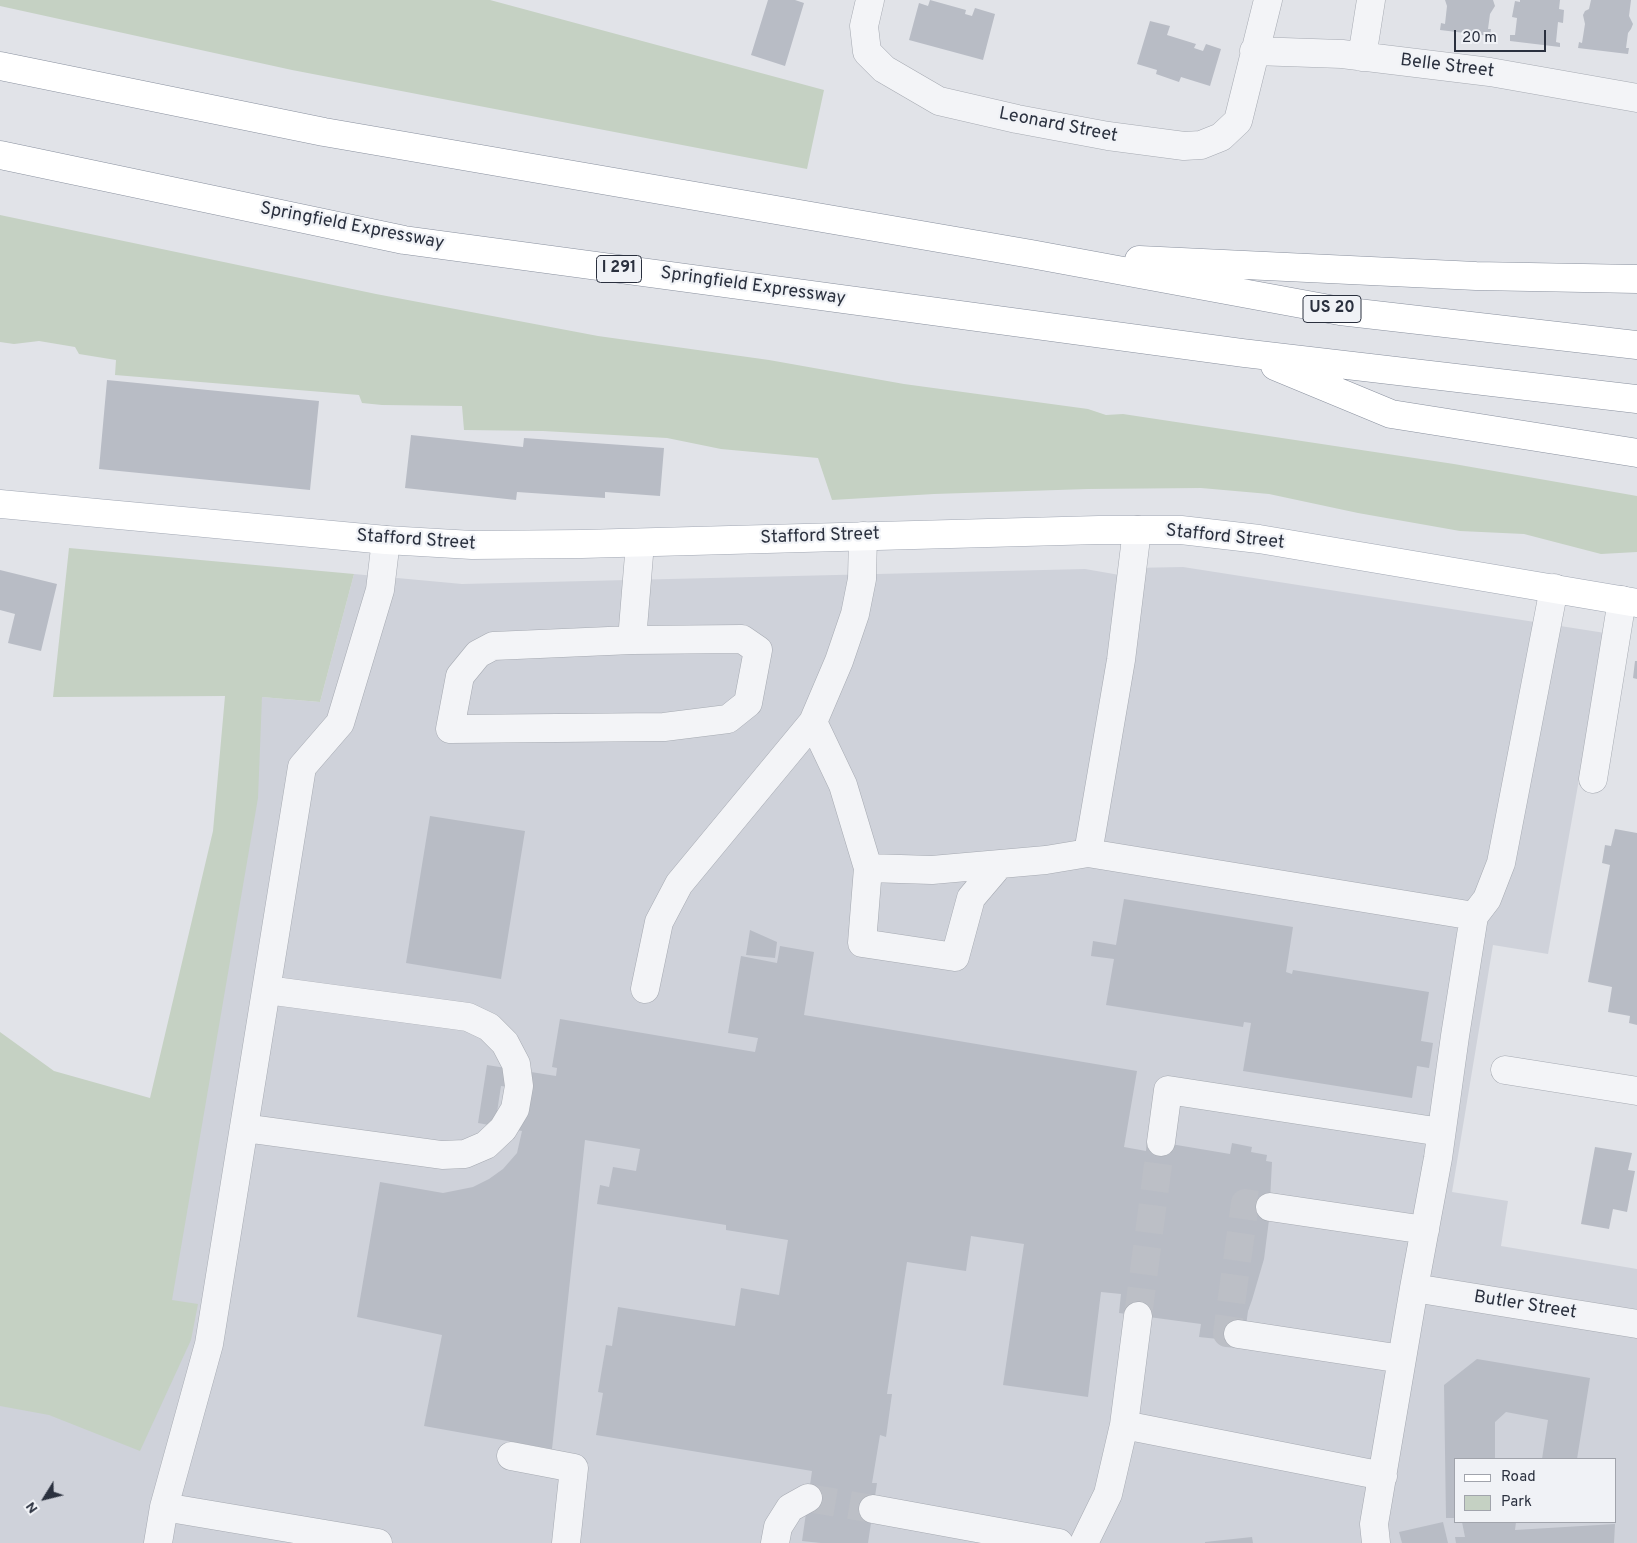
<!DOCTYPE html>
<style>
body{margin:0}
#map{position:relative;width:1637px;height:1543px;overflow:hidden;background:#e1e3e8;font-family:Overpass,sans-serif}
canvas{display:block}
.legend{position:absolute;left:1454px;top:1458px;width:162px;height:65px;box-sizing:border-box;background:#f0f2f6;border:1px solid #a1a4ac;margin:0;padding:6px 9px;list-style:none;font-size:15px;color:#2a303e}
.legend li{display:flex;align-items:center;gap:10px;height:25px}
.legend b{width:25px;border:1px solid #a1a4ac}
.north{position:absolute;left:20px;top:1473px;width:50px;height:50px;-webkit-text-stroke:4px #f0f2f6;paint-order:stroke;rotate:234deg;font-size:14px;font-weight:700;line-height:20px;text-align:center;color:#2a303e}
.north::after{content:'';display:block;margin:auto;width:18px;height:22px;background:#2a303e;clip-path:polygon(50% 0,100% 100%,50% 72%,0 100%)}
.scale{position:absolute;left:1454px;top:30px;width:92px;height:22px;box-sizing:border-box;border:2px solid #2a303e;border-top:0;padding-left:6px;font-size:15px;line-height:18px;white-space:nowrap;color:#2a303e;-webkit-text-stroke:4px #f0f2f6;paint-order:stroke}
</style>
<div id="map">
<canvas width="1637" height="1543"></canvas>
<ul class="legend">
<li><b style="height:6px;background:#fff"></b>Road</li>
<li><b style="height:14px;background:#c5d1c3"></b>Park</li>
</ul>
<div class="north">N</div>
<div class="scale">20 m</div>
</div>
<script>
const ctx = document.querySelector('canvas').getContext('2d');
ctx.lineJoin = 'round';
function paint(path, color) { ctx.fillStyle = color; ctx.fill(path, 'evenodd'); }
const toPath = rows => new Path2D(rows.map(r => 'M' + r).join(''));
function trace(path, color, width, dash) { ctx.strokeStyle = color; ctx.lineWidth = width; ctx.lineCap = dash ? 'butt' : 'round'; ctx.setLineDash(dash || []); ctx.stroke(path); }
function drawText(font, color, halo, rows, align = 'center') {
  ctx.font = font + ' Overpass,sans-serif'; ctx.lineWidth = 4.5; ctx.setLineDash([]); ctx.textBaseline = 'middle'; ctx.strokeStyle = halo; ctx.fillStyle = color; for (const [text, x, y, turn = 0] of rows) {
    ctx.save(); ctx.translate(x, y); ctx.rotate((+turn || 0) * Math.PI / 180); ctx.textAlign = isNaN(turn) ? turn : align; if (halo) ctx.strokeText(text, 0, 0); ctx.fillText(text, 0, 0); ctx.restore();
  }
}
paint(toPath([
 [1183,567,1605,633,1548,954,1493,945,1452,1192,1508,1201,1501,1246,1637,1269,1637,1543,0,1543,0,1373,130,1400,262,697,320,702,354,574,462,584,1085,569,1131,577,1131,568],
 [1456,1459,1616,1459,1616,1522,1456,1522]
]), '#cfd2da');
paint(toPath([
 [0,0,490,0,824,90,807,169,292,70,0,6],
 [0,215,376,294,598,336,769,360,904,384,1088,409,1106,415,1123,414,1454,464,1637,496,1637,552,1601,554,1524,534,1460,531,1358,513,1269,494,1201,488,1088,489,934,494,832,500,818,458,721,449,667,438,543,431,464,430,462,406,382,405,362,403,359,395,115,375,116,360,79,354,75,347,39,341,14,344,0,342],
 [69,548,354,574,320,702,262,697,258,798,172,1300,198,1304,191,1340,140,1451,49,1415,0,1406,0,1032,54,1071,150,1098,213,831,225,696,53,697]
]), '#c5d1c3');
paint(toPath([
 [768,0,795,0,804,3,785,66,751,55],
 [930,0,966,10,965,14,972,16,975,8,995,14,983,60,909,40,919,3,928,6],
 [1445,0,1493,0,1495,6,1490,14,1488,29,1491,29,1490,36,1440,30,1441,23,1445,24,1447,6],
 [1520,0,1560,0,1559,9,1564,10,1563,23,1558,22,1556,42,1560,43,1560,47,1510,41,1510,35,1515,35,1517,18,1512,17,1515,1,1520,2],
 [1591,0,1631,0,1629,16,1633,24,1631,29,1628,33,1626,48,1629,48,1628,54,1578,48,1579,42,1582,43,1585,24,1583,15,1585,11,1589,9],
 [1150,21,1170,26,1167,35,1196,44,1194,48,1203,51,1206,44,1221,49,1210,86,1181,77,1179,82,1156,74,1157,70,1137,64],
 [107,380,319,401,310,490,99,469],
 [411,435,523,447,524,438,664,448,660,496,605,492,605,498,517,492,516,500,405,488],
 [0,570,57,584,41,651,8,643,15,614,0,610],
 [1635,661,1637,661,1637,679,1633,678],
 [430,816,525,831,501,979,406,963],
 [1615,829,1637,833,1637,1025,1629,1023,1630,1016,1608,1012,1612,987,1588,982,1610,865,1602,863,1605,845,1611,846],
 [1124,899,1293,927,1286,972,1292,974,1293,970,1429,992,1421,1041,1433,1043,1429,1068,1417,1066,1412,1098,1243,1071,1251,1023,1244,1022,1243,1027,1106,1005,1114,959,1091,956,1093,941,1116,945],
 [750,930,777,942,775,958,746,955],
 [780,946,814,952,804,1015,1137,1071,1124,1147,1146,1151,1147,1140,1230,1154,1232,1143,1252,1147,1251,1152,1267,1155,1266,1161,1272,1162,1269,1220,1264,1259,1252,1300,1248,1311,1245,1333,1237,1337,1219,1335,1218,1339,1199,1337,1201,1324,1119,1313,1121,1294,1101,1292,1088,1397,1003,1385,1024,1244,971,1236,966,1271,907,1262,887,1394,892,1394,886,1437,880,1435,872,1483,877,1483,868,1543,821,1543,802,1541,812,1471,596,1435,603,1393,598,1392,606,1345,612,1346,618,1307,735,1326,741,1288,779,1295,788,1240,726,1230,726,1225,597,1204,600,1185,609,1187,613,1167,636,1171,640,1149,585,1140,552,1449,424,1426,442,1335,357,1317,380,1182,443,1193,473,1187,489,1179,503,1169,517,1153,522,1131,478,1123,487,1065,556,1076,557,1068,552,1067,560,1019,755,1052,758,1038,728,1033,741,956,777,963],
 [501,1086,526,1089,497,1112],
 [1595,1147,1632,1153,1628,1170,1635,1171,1627,1212,1613,1209,1609,1229,1581,1224],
 [1477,1359,1590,1378,1577,1459,1542,1459,1548,1420,1506,1412,1495,1422,1495,1459,1456,1459,1456,1518,1446,1518,1444,1385],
 [1443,1522,1448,1543,1402,1543,1399,1532],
 [1462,1522,1516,1522,1515,1530,1615,1524,1614,1543,1456,1543,1455,1537,1465,1537],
 [1252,1537,1253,1543,1205,1543,1205,1542]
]), '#b8bcc5');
trace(toPath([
 [1138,1316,1161,1142],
 [1238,1334,1227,1333,1245,1203,1270,1207],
 [808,1498,873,1509]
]), '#bcbfc6', 28, [28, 14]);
const minor = toPath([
 [870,0,864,26,867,52,884,69,939,101,1017,119,1108,136,1184,146,1201,145,1221,137,1238,121,1268,0],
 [1254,51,1342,54,1490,72,1637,98],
 [1362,57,1371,0],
 [1137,530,1121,660,1088,853,1474,916],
 [863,536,862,579,855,614,839,661,813,722,843,785,868,868,932,870,1046,860,1088,853],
 [632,640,493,646,478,654,460,676,450,729,664,727,728,719,748,703,758,650,742,639,632,640,640,543],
 [1593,779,1622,600],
 [868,868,862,943,955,957,971,898,999,865],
 [645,989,659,922,679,884,813,722],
 [1505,1070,1637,1091],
 [244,1128,442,1155,465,1154,486,1145,503,1129,515,1109,519,1086,516,1064,505,1043,489,1027,468,1017,267,990],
 [1161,1142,1168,1090,1441,1132],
 [1270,1207,1425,1230],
 [1414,1288,1637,1324],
 [1238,1334,1402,1359],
 [1124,1425,1383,1476],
 [511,1456,574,1468,566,1543],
 [164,1507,378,1543],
 [873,1509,1059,1543],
 [158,1543,164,1507,209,1344,302,767,340,723,380,590,386,540],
 [775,1543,778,1527,790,1508,808,1498],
 [1084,1543,1108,1494,1124,1425,1138,1316],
 [1376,1543,1374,1524,1414,1288,1438,1158,1455,1036,1474,916,1487,899,1501,863,1554,588]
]);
const major = toPath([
 [0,504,386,540,472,545,582,544,1099,530,1181,530,1259,539,1637,603]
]);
const highway = toPath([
 [0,66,324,132,1031,254,1340,311,1637,345],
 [0,155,404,240,1243,353,1637,399],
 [1139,260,1476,276,1637,279],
 [1275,366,1391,414,1637,453]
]);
trace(minor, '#a6aab2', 29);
trace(major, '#a1a7b3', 29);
trace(highway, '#89909e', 29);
trace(minor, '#f3f4f7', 28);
trace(major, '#fff', 28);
trace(highway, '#fff', 28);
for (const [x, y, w] of [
 [619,269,45],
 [1332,309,58]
]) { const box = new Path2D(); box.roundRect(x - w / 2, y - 13.5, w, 27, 4); ctx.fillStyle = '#f0f2f6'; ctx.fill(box); trace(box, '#2a303e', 1); }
drawText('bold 16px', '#2a303e', null, [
 ["I 291",619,269],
 ["US 20",1332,309]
]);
drawText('18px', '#2a303e', '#f0f2f6', [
 ["Belle Street",1447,67,7],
 ["Leonard Street",1058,126,11],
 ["Springfield Expressway",352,227,11],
 ["Springfield Expressway",753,287,8],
 ["Stafford Street",820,537,-2],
 ["Stafford Street",1225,538,6],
 ["Stafford Street",416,541,4],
 ["Butler Street",1525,1306,9]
]);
</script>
